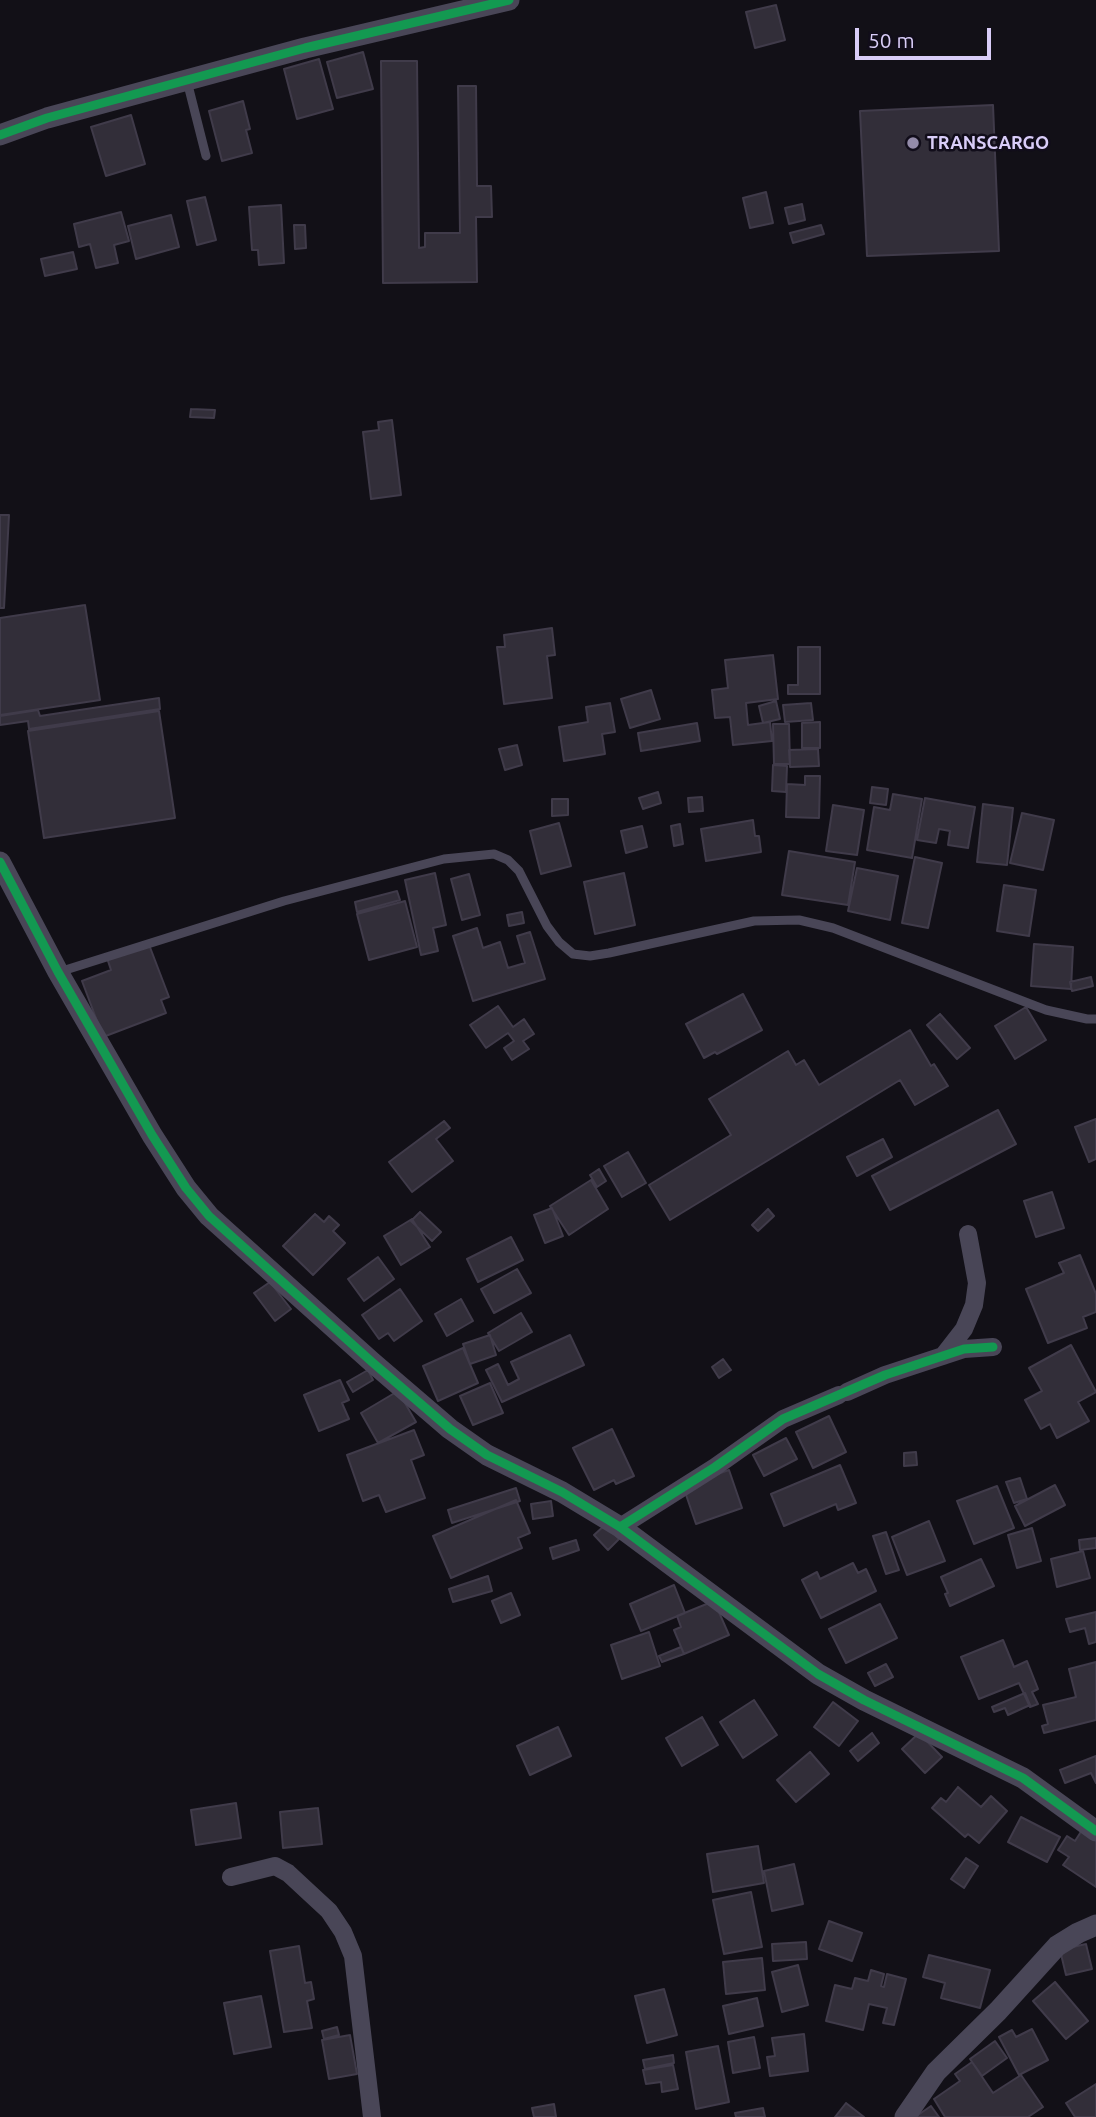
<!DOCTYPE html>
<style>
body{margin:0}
#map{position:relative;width:1096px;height:2117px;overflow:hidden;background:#121017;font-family:Ubuntu,sans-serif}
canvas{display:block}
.scale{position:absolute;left:855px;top:28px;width:136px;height:32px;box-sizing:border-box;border:4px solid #d9cdf8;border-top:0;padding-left:9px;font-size:21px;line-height:24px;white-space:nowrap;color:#d9cdf8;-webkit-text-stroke:5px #110d1a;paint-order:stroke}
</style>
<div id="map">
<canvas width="1096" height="2117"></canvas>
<div class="scale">50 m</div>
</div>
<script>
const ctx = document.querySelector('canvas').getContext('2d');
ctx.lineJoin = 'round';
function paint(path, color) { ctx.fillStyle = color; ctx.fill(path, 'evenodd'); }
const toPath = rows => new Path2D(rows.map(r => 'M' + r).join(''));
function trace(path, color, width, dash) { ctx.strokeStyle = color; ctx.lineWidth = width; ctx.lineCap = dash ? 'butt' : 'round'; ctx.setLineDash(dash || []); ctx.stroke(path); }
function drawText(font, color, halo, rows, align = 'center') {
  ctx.font = font + ' Ubuntu,sans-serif'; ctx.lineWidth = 5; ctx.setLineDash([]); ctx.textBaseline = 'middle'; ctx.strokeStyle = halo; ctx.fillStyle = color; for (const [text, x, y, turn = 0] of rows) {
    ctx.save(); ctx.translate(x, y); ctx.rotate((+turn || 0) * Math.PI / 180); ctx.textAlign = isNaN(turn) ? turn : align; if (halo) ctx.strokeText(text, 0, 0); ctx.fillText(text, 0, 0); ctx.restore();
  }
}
const building = toPath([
 [776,5,785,40,755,48,746,12,776,5],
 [363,52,373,89,337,98,327,62,363,52],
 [319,59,333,109,297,119,284,69,319,59],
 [381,61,417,61,419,248,425,247,425,233,460,233,458,86,476,86,477,186,491,186,492,217,476,217,477,282,383,283,381,61],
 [243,101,250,129,246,130,252,153,222,161,209,111,243,101],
 [993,105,999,251,867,256,860,111,993,105],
 [131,115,145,164,106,176,91,127,131,115],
 [766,192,773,223,750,228,743,198,766,192],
 [205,197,216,240,197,245,187,201,205,197],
 [802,204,805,220,789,224,785,208,802,204],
 [281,205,284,263,259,265,258,250,252,250,249,207,281,205],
 [121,212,129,241,114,245,118,263,96,268,90,244,79,247,74,224,121,212],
 [171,215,179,247,136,259,128,226,171,215],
 [294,225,305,225,306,248,295,249,294,225],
 [821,225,824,234,793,243,790,233,821,225],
 [73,252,77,269,45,276,41,259,73,252],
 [191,409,215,410,214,418,190,417,191,409],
 [392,420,401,495,371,499,363,432,379,430,378,422,392,420],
 [0,515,9,515,4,608,0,608,0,515],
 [85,605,100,700,0,715,0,618,85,605],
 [552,628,555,655,547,656,552,698,504,704,497,647,505,647,504,635,552,628],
 [798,647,820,647,820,694,788,694,788,685,798,685,798,647],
 [773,655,778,699,746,703,748,725,770,722,772,741,733,745,730,717,715,718,712,690,728,688,725,660,773,655],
 [651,690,660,719,630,728,621,699,651,690],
 [159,698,160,709,29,729,28,721,0,725,0,716,38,710,40,716,159,698],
 [776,701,780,719,763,723,759,706,776,701],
 [610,703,615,732,602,734,605,754,564,761,559,727,588,722,586,707,610,703],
 [811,703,813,720,785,722,783,705,811,703],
 [159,711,175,818,44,838,28,731,159,711],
 [820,722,820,748,802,748,802,723,820,722],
 [697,723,700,741,641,751,638,733,697,723],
 [773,724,789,724,790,764,774,764,773,724],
 [517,745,522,765,505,770,499,749,517,745],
 [818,749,819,766,790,767,789,750,818,749],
 [773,765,787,766,786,792,772,791,773,765],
 [805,776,820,776,819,818,786,817,787,784,805,785,805,776],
 [872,787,888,789,886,805,870,803,872,787],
 [658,792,661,803,643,809,639,798,658,792],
 [893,794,922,799,912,858,867,850,874,807,890,810,893,794],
 [702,797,703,811,689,812,688,798,702,797],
 [925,798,975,807,968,848,948,845,950,831,939,829,936,843,917,840,925,798],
 [552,799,568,799,568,815,552,816,552,799],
 [983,804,1013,808,1007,865,977,862,983,804],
 [833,805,864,810,857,855,826,851,833,805],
 [1022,813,1054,820,1043,870,1010,863,1022,813],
 [753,820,755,836,759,836,761,852,706,861,701,829,753,820],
 [559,823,571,866,541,874,530,831,559,823],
 [680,824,683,844,674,846,671,826,680,824],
 [642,826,647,847,626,853,621,831,642,826],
 [789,851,855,862,848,905,782,895,789,851],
 [915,857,942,863,928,928,902,923,915,857],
 [857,868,898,876,890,920,848,911,857,868],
 [435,873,446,925,433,928,438,951,421,955,405,880,435,873],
 [624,873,635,925,595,934,584,882,624,873],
 [469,874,480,915,462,920,451,879,469,874],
 [1004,885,1036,890,1029,936,997,931,1004,885],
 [397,891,400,900,357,912,355,902,397,891],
 [405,901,417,947,369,960,357,914,405,901],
 [522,912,524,923,509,926,507,915,522,912],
 [477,928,483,948,500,942,508,968,525,963,517,936,530,932,545,979,473,1001,453,936,477,928],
 [148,942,169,997,161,1000,166,1013,103,1037,82,981,111,970,107,958,148,942],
 [1034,944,1073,947,1071,989,1031,986,1034,944],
 [1091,977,1093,986,1072,991,1070,982,1091,977],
 [743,994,762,1030,717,1054,715,1052,704,1058,686,1024,743,994],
 [498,1006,513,1027,524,1019,534,1034,523,1041,529,1049,512,1060,504,1048,514,1041,508,1033,486,1048,470,1025,498,1006],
 [1026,1007,1046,1040,1015,1059,995,1026,1026,1007],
 [940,1014,970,1048,957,1059,927,1025,940,1014],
 [910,1030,931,1066,934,1064,948,1086,915,1105,900,1080,670,1220,649,1185,731,1135,709,1099,788,1051,796,1065,804,1060,819,1085,910,1030],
 [998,1110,1016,1144,890,1210,872,1176,998,1110],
 [1096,1119,1096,1159,1089,1162,1075,1127,1096,1119],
 [444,1121,450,1128,436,1139,453,1161,412,1192,389,1162,444,1121],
 [883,1139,892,1157,857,1176,847,1157,883,1139],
 [628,1152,646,1183,622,1197,604,1166,628,1152],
 [599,1169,606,1181,597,1187,590,1175,599,1169],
 [591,1180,608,1209,569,1235,550,1206,591,1180],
 [1052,1192,1064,1228,1036,1237,1024,1201,1052,1192],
 [552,1208,563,1236,545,1243,534,1215,552,1208],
 [768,1209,774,1216,758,1231,752,1225,768,1209],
 [420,1212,441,1232,432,1241,411,1221,420,1212],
 [315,1214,324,1222,329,1216,339,1225,333,1231,345,1243,313,1275,283,1246,315,1214],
 [412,1219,430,1247,401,1265,384,1236,412,1219],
 [511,1237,523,1260,478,1282,467,1259,511,1237],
 [1080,1255,1096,1294,1096,1312,1083,1317,1087,1328,1048,1343,1026,1289,1064,1273,1059,1263,1080,1255],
 [378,1257,394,1279,364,1301,348,1279,378,1257],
 [517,1269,531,1293,494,1313,481,1289,517,1269],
 [270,1282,291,1309,275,1321,254,1293,270,1282],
 [400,1289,422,1321,394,1341,388,1333,379,1339,362,1315,400,1289],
 [461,1299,473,1321,447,1336,435,1314,461,1299],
 [521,1313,532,1332,499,1351,488,1333,521,1313],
 [490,1335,496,1355,470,1364,463,1344,490,1335],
 [570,1335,584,1365,502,1402,486,1370,498,1364,508,1385,519,1379,511,1362,570,1335],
 [1071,1345,1096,1392,1078,1402,1089,1421,1057,1438,1050,1424,1041,1429,1025,1400,1042,1391,1029,1368,1071,1345],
 [463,1348,478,1383,438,1401,423,1366,463,1348],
 [723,1359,731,1370,719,1378,712,1367,723,1359],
 [368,1370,373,1380,353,1392,347,1382,368,1370],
 [340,1380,349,1400,342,1403,349,1419,319,1431,304,1395,340,1380],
 [490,1383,503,1413,473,1425,460,1396,490,1383],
 [398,1391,416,1422,378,1443,361,1413,398,1391],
 [829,1416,846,1452,813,1468,796,1432,829,1416],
 [612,1429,634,1476,616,1484,614,1480,594,1490,573,1448,612,1429],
 [414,1430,424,1455,411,1460,425,1498,386,1512,379,1495,363,1501,347,1455,414,1430],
 [786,1438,797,1459,764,1476,753,1455,786,1438],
 [916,1452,917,1465,904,1466,904,1453,916,1452],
 [840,1465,856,1503,838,1510,836,1504,784,1526,771,1494,840,1465],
 [729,1470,742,1508,696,1524,683,1486,729,1470],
 [1020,1478,1027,1499,1014,1503,1006,1482,1020,1478],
 [1055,1485,1065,1505,1025,1526,1015,1506,1055,1485],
 [997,1486,1014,1528,974,1544,957,1501,997,1486],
 [516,1488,520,1501,452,1523,448,1510,516,1488],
 [516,1500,530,1533,518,1538,522,1548,451,1578,433,1536,516,1500],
 [551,1501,553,1516,533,1519,531,1504,551,1501],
 [929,1521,945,1561,907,1575,892,1537,929,1521],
 [605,1525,619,1539,608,1550,594,1535,605,1525],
 [1032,1528,1041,1561,1017,1568,1008,1535,1032,1528],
 [886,1532,899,1570,886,1574,873,1536,886,1532],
 [1096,1538,1096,1548,1080,1550,1079,1540,1096,1538],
 [576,1540,579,1550,553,1559,550,1548,576,1540],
 [1083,1551,1090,1578,1057,1587,1051,1559,1083,1551],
 [981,1559,994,1586,950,1606,945,1594,948,1593,941,1577,981,1559],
 [853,1563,858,1573,866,1569,876,1591,821,1618,802,1580,817,1572,820,1579,853,1563],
 [488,1576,492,1591,453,1602,449,1589,488,1576],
 [674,1585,685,1613,641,1631,630,1604,674,1585],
 [511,1593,520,1615,501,1623,492,1601,511,1593],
 [714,1601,729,1635,684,1654,674,1630,681,1627,677,1616,714,1601],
 [880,1604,897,1638,846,1663,829,1629,880,1604],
 [1096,1612,1096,1642,1089,1644,1085,1628,1070,1632,1066,1619,1096,1612],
 [649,1632,660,1666,622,1679,611,1645,649,1632],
 [1003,1640,1014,1667,1027,1661,1038,1689,1032,1692,1038,1704,1030,1707,1019,1683,979,1699,961,1657,1003,1640],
 [681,1647,684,1654,662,1662,659,1656,681,1647],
 [1096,1662,1096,1720,1044,1733,1042,1726,1048,1724,1043,1705,1076,1697,1069,1669,1096,1662],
 [886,1664,893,1677,875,1686,868,1673,886,1664],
 [1025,1693,1030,1705,1008,1715,1005,1708,994,1712,992,1707,1025,1693],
 [754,1700,777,1735,743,1758,720,1722,754,1700],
 [833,1702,858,1721,839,1746,814,1727,833,1702],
 [702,1717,718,1745,682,1766,666,1738,702,1717],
 [558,1727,571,1756,530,1775,517,1746,558,1727],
 [872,1733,879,1743,858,1761,850,1751,872,1733],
 [919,1733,942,1757,925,1773,902,1749,919,1733],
 [810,1752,829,1774,796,1802,777,1780,810,1752],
 [1096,1756,1096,1783,1091,1773,1065,1783,1060,1770,1096,1756],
 [958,1787,981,1807,991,1796,1007,1811,979,1843,968,1834,965,1837,932,1808,941,1798,946,1802,958,1787],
 [236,1803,241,1838,196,1845,191,1810,236,1803],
 [318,1808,322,1844,283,1848,280,1812,318,1808],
 [1021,1817,1060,1837,1047,1862,1008,1842,1021,1817],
 [1084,1827,1096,1835,1096,1887,1063,1865,1069,1857,1058,1850,1067,1836,1075,1841,1084,1827],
 [758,1846,764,1883,713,1892,707,1854,758,1846],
 [966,1858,978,1866,964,1888,951,1879,966,1858],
 [794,1864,803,1904,772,1911,764,1871,794,1864],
 [751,1892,762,1947,724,1954,713,1900,751,1892],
 [829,1921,862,1933,852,1961,819,1949,829,1921],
 [806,1942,807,1959,773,1961,772,1944,806,1942],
 [1086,1944,1092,1969,1066,1975,1060,1950,1086,1944],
 [299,1946,305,1983,311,1982,314,1999,307,2001,312,2028,284,2032,270,1951,299,1946],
 [929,1955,990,1970,980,2008,941,1998,945,1983,923,1977,929,1955],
 [762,1958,765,1990,726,1994,723,1962,762,1958],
 [798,1965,808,2005,782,2012,772,1972,798,1965],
 [871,1970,884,1974,881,1986,884,1987,887,1974,906,1979,894,2025,883,2023,887,2008,869,2004,863,2030,826,2021,835,1985,852,1989,855,1978,868,1981,871,1970],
 [1055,1982,1088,2021,1066,2039,1033,2001,1055,1982],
 [664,1989,677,2035,647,2043,635,1996,664,1989],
 [261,1996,271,2047,234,2054,224,2003,261,1996],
 [757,1998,763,2026,729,2034,723,2006,757,1998],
 [337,2027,339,2035,324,2039,322,2031,337,2027],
 [1032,2029,1048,2060,1019,2075,999,2037,1012,2030,1016,2037,1032,2029],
 [804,2034,808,2071,770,2076,767,2057,775,2056,772,2038,804,2034],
 [350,2035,357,2074,329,2079,322,2040,350,2035],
 [754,2037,760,2068,733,2073,728,2042,754,2037],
 [995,2041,1007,2058,982,2076,970,2059,995,2041],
 [718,2046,729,2102,696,2109,686,2052,718,2046],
 [673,2055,674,2063,645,2069,643,2060,673,2055],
 [972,2062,993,2093,1021,2075,1043,2107,1028,2117,945,2117,934,2099,960,2081,955,2074,972,2062],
 [673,2065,678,2089,662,2092,661,2082,646,2084,643,2070,673,2065],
 [1096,2084,1096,2117,1075,2117,1066,2103,1096,2084],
 [846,2103,864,2117,835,2117,846,2103],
 [554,2104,556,2117,534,2117,532,2108,554,2104],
 [931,2106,939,2117,915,2117,931,2106],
 [763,2108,765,2117,736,2117,735,2113,763,2108]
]);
paint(building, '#322e39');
trace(building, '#403b4a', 2);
trace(toPath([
 [187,81,206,156],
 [59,972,284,901,444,859,494,854,508,860,519,871,547,926,559,942,573,954,590,956,609,953,754,921,799,920,833,928,1046,1010,1087,1019,1096,1019]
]), '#494657', 9);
trace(toPath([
 [943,1356,964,1329,974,1305,977,1283,968,1234],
 [847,1392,885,1375,964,1349,993,1347],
 [620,1527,715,1467,783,1419,839,1395],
 [231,1877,275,1866,288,1873,329,1911,343,1932,353,1956,372,2117]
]), '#494657', 18);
trace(toPath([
 [0,135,47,118,305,48,509,0],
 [0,862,58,972,152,1135,186,1188,209,1216,372,1362,450,1429,487,1455,562,1492,620,1527,818,1674,864,1700,1023,1778,1096,1831],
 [905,2117,936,2072,998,2011,1057,1946,1078,1933,1096,1925]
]), '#494657', 21);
trace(toPath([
 [0,135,47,118,305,48,509,0],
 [0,862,58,972,152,1135,186,1188,209,1216,372,1362,450,1429,487,1455,562,1492,620,1527,818,1674,864,1700,1023,1778,1096,1831],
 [620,1527,715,1467,783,1419,885,1375,964,1349,993,1347]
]), '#139951', 9);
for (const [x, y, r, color] of [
 [913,143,7,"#938ba9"]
]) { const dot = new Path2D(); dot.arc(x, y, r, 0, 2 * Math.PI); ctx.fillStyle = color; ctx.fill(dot); trace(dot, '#110d1a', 2.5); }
drawText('bold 18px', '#d9cdf8', '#110d1a', [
 ["TRANSCARGO",927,143]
], 'left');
</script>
